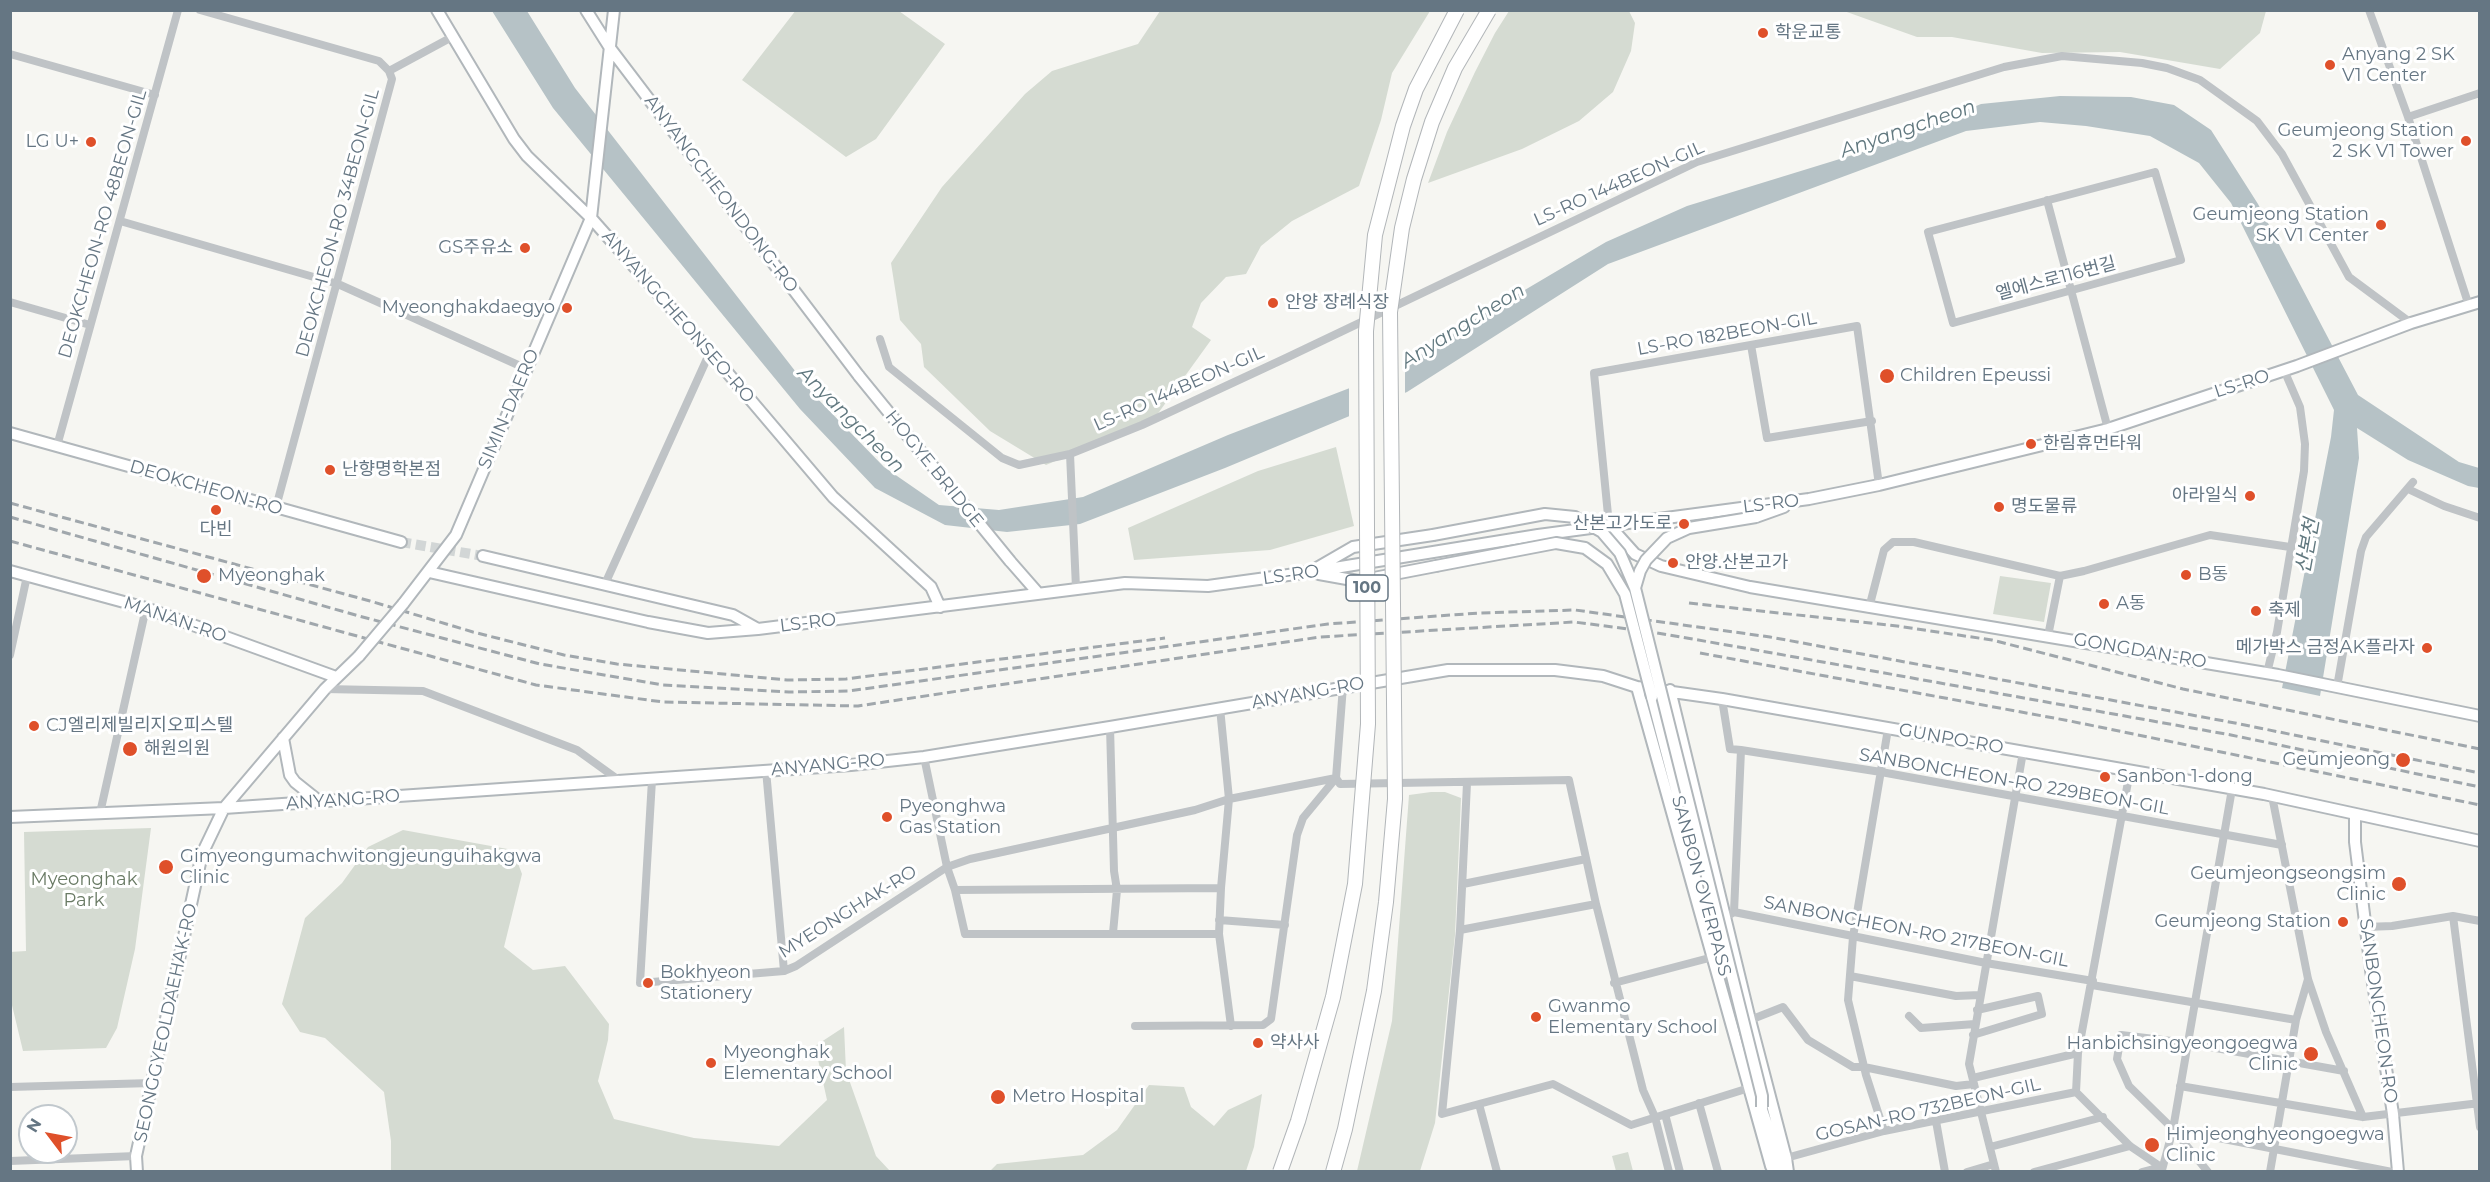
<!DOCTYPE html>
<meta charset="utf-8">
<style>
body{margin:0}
#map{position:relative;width:2490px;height:1182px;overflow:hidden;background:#f6f6f2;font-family:Montserrat,sans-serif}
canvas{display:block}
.frame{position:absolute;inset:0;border:12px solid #657683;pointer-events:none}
.north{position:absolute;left:18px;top:1104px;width:60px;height:60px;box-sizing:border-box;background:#fff;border:2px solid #c1c8cd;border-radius:50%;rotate:302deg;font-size:16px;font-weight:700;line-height:24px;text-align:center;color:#657683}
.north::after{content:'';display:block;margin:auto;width:21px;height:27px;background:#df502a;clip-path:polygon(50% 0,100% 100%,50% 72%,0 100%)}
</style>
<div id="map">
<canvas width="2490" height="1182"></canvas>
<div class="frame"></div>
<div class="north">N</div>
</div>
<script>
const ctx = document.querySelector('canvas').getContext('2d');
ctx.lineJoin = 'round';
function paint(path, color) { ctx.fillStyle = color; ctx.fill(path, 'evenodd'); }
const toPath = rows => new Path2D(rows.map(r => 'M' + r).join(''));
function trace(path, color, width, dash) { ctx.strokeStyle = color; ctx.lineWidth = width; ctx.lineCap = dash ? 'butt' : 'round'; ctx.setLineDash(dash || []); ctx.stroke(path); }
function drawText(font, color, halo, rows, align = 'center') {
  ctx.font = font + ' Montserrat,"Noto Sans KR",sans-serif'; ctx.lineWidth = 6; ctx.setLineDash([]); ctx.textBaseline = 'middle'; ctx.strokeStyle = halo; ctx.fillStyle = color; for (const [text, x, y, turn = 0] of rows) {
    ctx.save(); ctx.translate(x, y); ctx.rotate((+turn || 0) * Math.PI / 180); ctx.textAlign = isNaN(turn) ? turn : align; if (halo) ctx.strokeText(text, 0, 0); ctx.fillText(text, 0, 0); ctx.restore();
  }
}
paint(toPath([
 [796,10,899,11,945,44,876,139,846,157,742,80],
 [1160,11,1430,11,1392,73,1381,120,1359,186,1292,221,1261,246,1246,274,1226,277,1201,303,1192,327,1211,340,1154,419,1046,465,990,431,924,367,921,344,900,320,891,263,942,187,1025,94,1052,71,1138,44],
 [1509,11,1629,11,1635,23,1631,51,1613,92,1579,121,1522,149,1428,183,1447,132,1475,72,1495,33],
 [1844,11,2266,11,2260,33,2220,69,2120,52,2042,53,1952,37,1917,37],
 [1336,447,1354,526,1270,550,1134,560,1128,528,1258,471],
 [2000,576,2051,583,2044,622,1993,614],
 [1431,792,1445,792,1461,798,1455,935,1435,1123,1420,1171,1357,1171,1392,1021,1409,795],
 [151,828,135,949,117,1028,106,1048,23,1051,11,1001,10,952,26,951,24,832],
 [403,830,513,850,522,874,504,947,533,970,565,966,609,1024,608,1040,598,1081,614,1119,694,1138,779,1146,827,1100,815,1046,844,1027,846,1071,876,1156,890,1171,391,1171,391,1141,384,1092,325,1038,300,1032,282,1004,305,918,342,883,368,847],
 [1149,1085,1184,1087,1191,1107,1214,1126,1228,1110,1262,1094,1254,1147,1246,1171,990,1171,997,1164,1083,1155,1117,1130],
 [1628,1152,1633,1171,1616,1171,1612,1156]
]), '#d5dbd2');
paint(toPath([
 [492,11,527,11,575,88,813,394,884,467,939,505,999,510,1083,497,1228,435,1399,369,1474,320,1606,242,1687,206,1869,150,1981,104,2060,96,2131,97,2174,105,2211,130,2258,204,2358,395,2459,462,2479,468,2479,488,2468,486,2408,460,2357,428,2359,458,2320,696,2282,688,2331,437,2334,410,2231,203,2199,163,2150,136,2086,126,2040,122,1966,131,1608,264,1407,392,1225,468,1080,524,1007,532,945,525,875,488,800,409,553,108]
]), '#b6c2c6');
paint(toPath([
 [1405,362,1405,396,1349,419,1349,385]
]), '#f6f6f2');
trace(toPath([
 [401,542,483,556]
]), '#d2d6d6', 10, [10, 5]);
const secondary = toPath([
 [437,10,514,139,527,156,591,218,710,352,833,497,931,587,940,607],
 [586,10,610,48,859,376],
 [10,433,401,542],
 [1756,517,1784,507],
 [1609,525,1635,554,1661,566,1750,587,2278,675,2480,716],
 [483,556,733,615,758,629],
 [1010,561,1038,593],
 [1315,569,1353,547,1433,535],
 [10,571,146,608,336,677],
 [429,572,648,622,708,633,758,629,1125,583,1208,586,1310,572,1538,535,1809,499,1879,485,2108,429,2297,366,2411,323,2480,302],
 [1319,574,1358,581,1436,566],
 [403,604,456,535,591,218,614,10],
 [1637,687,1771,1166,1774,1172],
 [1670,690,1750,1020,1786,1158,1788,1172],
 [1652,697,1721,962],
 [283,738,290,775,295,782,320,802],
 [2355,814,2355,842,2371,970,2393,1114,2398,1172],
 [10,817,224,808,851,765,924,757,1110,727,1448,670,1555,670,1603,676,1637,687,1722,699,2264,794,2480,841],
 [1759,1101,1782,1168],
 [137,1172,136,1156,202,854,224,808,325,689,359,656]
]);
trace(secondary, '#b1b7bb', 14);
trace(toPath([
 [200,10,379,61,389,71,392,79,276,507],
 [2369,10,2408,117,2469,306],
 [10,54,155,95],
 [389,71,452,37],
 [2408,117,2480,93],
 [2155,172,2181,260,1953,323,1928,232,2155,172],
 [2047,200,2108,429],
 [120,221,338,284,527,369],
 [10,302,90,325],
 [880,339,889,367,1002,458,1019,465,1070,454,1142,425,1286,358,1697,162,2004,67,2062,56,2142,63,2167,68,2200,80,2257,121,2282,154,2349,277,2411,323],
 [1751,345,1767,438,1872,421],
 [57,446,178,10],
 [1070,454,1076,588],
 [2408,489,2444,506,2480,518],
 [1609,525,1594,373,1857,326,1879,485],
 [605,584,710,352],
 [1869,608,1884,550,1893,542,1914,542,2060,576,2084,571,2210,535,2290,547],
 [2048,636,2060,576],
 [10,655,27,576],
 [2267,673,2277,632,2304,471,2305,444,2300,407,2284,370],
 [1343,686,1336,778,1340,784,1569,780,1596,904,1460,930],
 [2337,687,2361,551,2366,537,2413,482],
 [325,689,423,691,577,750,620,781],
 [1722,699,1730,749,1741,750,1734,912,1731,914],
 [1110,727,1114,871,1117,890,1113,933],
 [1741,750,1881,772,2282,845],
 [924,757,947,867,955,890,965,934,1219,934],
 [766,770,784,971],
 [2130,771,2078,1053,2076,1092,2130,1146,2161,1167],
 [652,780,640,983,784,971,796,966,947,867,970,859,1195,810,1229,799,1336,778],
 [1467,783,1460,930,1442,1114,1553,1084,1631,1125,1749,1088],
 [2272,796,2308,979,2326,1032,2363,1117],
 [100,813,146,608],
 [1463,884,1586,859],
 [1221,888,1219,934,1231,1026],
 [955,890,1221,888,1229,799,1220,708],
 [1596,904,1643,1090,1655,1117,1669,1172],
 [1734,912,1986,963,2093,981],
 [2453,916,2480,1127],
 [1219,920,1285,925],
 [2366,927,2392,926,2453,916,2480,921],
 [1850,976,1956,996,1980,995],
 [1614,983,1713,957],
 [2092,985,2296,1020],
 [1909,1016,1921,1028,1975,1024],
 [1750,1020,1783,1007,1808,1040,1853,1067,1864,1067,1956,1086,1974,1084],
 [1135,1026,1263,1025,1271,1019,1297,835,1303,818,1336,778],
 [1973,1035,2042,1014,2038,996,1977,1010],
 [1973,1078,2078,1053],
 [2180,1086,2363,1117,2480,1103],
 [10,1087,152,1083],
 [1699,1103,1718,1172],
 [1479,1104,1497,1172],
 [1665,1114,1680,1172],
 [1936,1121,1945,1172],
 [2173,1129,2392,1172],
 [1884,1131,1866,1075,1848,1000,1853,937,1888,729],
 [1990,1147,2103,1117],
 [1786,1158,1884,1131,2076,1092],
 [10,1161,136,1156],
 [2162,1170,2173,1129,2232,789],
 [1967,1172,1994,1164],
 [1996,1172,1969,1064,2023,752],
 [2034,1172,2130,1146],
 [2142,1172,2161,1167],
 [2208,1172,2173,1129,2129,1086,2117,1059,2121,1035,2188,1043,2344,1071],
 [2270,1172,2296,1020,2308,979]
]), '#bfc3c6', 8);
trace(secondary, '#fff', 10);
trace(toPath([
 [10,503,370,601,473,632,564,655,617,664,787,680,846,679,1165,638],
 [10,517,359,616,540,664,663,685,789,692,849,691,1328,624,1479,613,1575,610,1770,637,2235,723,2480,773],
 [10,541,536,685,663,702,858,706,1320,637,1574,622,1652,632,1750,649,2231,735,2480,787],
 [1689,603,1897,626,1992,640,2183,689,2480,749],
 [1700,653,2070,721,2480,805]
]), '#a0a7ac', 3, [9, 4.5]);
const secondaryBridge = toPath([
 [859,376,1010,561],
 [1433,535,1545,514,1575,517,1602,532,1620,553,1635,588,1762,1096,1762,1107],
 [1436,566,1556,543,1585,548,1607,564,1625,594,1652,697],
 [1635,588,1640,571,1646,560,1667,538,1689,528,1756,517],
 [359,656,403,604]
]);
const highwayBridge = toPath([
 [1280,1172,1298,1121,1333,997,1355,884,1368,724,1366,331,1375,235,1403,126,1416,89,1457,10],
 [1333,1172,1345,1129,1374,991,1386,902,1395,799,1390,312,1402,228,1414,179,1432,122,1455,68,1489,10]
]);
trace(secondaryBridge, '#b1b7bb', 14, []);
trace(highwayBridge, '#b2b6b9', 16, []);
trace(secondaryBridge, '#fff', 10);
trace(highwayBridge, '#fff', 14);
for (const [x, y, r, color] of [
 [1763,33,6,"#df502a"],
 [2330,65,6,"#df502a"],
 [2466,141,6,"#df502a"],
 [91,142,6,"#df502a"],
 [2381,225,6,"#df502a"],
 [525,248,6,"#df502a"],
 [1273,303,6,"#df502a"],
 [567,308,6,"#df502a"],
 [1887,376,8,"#df502a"],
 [2031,444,6,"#df502a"],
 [330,470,6,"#df502a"],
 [2250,496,6,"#df502a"],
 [1999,507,6,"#df502a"],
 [216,510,6,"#df502a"],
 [1684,524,6,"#df502a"],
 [1673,563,6,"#df502a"],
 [2186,575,6,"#df502a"],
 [204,576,8,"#df502a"],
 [2104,604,6,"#df502a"],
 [2256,611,6,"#df502a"],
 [2427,648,6,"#df502a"],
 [34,726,6,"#df502a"],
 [130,749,8,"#df502a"],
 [2403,760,8,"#df502a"],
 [2105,777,6,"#df502a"],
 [887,817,6,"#df502a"],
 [166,867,8,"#df502a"],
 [2399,884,8,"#df502a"],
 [2343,922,6,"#df502a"],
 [648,983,6,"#df502a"],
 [1536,1017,6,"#df502a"],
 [1258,1043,6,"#df502a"],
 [2311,1054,8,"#df502a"],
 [711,1063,6,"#df502a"],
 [998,1097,8,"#df502a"],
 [2152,1145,8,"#df502a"]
]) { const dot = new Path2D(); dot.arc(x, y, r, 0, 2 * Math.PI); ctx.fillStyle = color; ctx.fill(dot); trace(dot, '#fff', 2); }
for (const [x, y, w] of [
 [1367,588,42]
]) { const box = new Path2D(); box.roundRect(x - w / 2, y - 13, w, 26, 4.5); ctx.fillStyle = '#fff'; ctx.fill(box); trace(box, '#657683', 1.5); }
drawText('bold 16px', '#657683', null, [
 ["100",1367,588]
]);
drawText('18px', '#657683', '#fff', [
 ["학운교통",1775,33],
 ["Anyang 2 SK",2342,55],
 ["V1 Center",2342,76],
 ["Geumjeong Station",2454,131,"right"],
 ["2 SK V1 Tower",2454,152,"right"],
 ["LG U+",79,142,"right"],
 ["Geumjeong Station",2369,215,"right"],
 ["SK V1 Center",2369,236,"right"],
 ["GS주유소",513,248,"right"],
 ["안양 장례식장",1285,303],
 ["Myeonghakdaegyo",555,308,"right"],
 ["Children Epeussi",1900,376],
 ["한림휴먼타워",2043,444],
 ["난향명학본점",342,470],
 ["아라일식",2238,496,"right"],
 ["명도물류",2011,507],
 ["산본고가도로",1672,524,"right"],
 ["다빈",216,530,"center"],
 ["안양.산본고가",1685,563],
 ["B동",2198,575],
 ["Myeonghak",218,576],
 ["A동",2116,604],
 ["축제",2268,611],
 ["메가박스 금정AK플라자",2415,648,"right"],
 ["CJ엘리제빌리지오피스텔",46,726],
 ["해원의원",144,749],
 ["Geumjeong",2390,760,"right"],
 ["Sanbon 1-dong",2117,777],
 ["Pyeonghwa",899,807],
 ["Gas Station",899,828],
 ["Gimyeongumachwitongjeunguihakgwa",180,857],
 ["Clinic",180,878],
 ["Geumjeongseongsim",2386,874,"right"],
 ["Clinic",2386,895,"right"],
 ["Geumjeong Station",2331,922,"right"],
 ["Bokhyeon",660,973],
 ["Stationery",660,994],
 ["Gwanmo",1548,1007],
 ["Elementary School",1548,1028],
 ["약사사",1270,1043],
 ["Hanbichsingyeongoegwa",2298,1044,"right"],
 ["Clinic",2298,1065,"right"],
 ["Myeonghak",723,1053],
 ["Elementary School",723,1074],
 ["Metro Hospital",1012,1097],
 ["Himjeonghyeongoegwa",2166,1135],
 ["Clinic",2166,1156]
], 'left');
drawText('18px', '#657683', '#fff', [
 ["LS-RO 144BEON-GIL",1619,184,-24],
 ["ANYANGCHEONDONG-RO",721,194,53],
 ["DEOKCHEON-RO 34BEON-GIL",338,223,-75],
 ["DEOKCHEON-RO 48BEON-GIL",103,224,-74],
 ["엘에스로116번길",2056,279,-15],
 ["ANYANGCHEONSEO-RO",678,317,49],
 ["LS-RO 182BEON-GIL",1727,334,-10],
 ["LS-RO",2242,384,-18],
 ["LS-RO 144BEON-GIL",1179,389,-24],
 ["SIMIN-DAERO",509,409,-67],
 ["HOGYE BRIDGE",934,469,51],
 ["DEOKCHEON-RO",206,488,16],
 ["LS-RO",1771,504,-7],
 ["LS-RO",1291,575,-8],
 ["MANAN-RO",175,620,19],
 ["LS-RO",808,623,-7],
 ["GONGDAN-RO",2140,651,10],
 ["ANYANG-RO",1308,693,-10],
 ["GUNPO-RO",1951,739,10],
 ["ANYANG-RO",828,765,-5],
 ["SANBONCHEON-RO 229BEON-GIL",2014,782,10],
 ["ANYANG-RO",343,800,-4],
 ["SANBON OVERPASS",1701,886,75],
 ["MYEONGHAK-RO",848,912,-32],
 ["SANBONCHEON-RO 217BEON-GIL",1916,932,11],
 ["SANBONCHEON-RO",2378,1011,82],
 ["SEONGGYEOLDAEHAK-RO",166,1023,-78],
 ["GOSAN-RO 732BEON-GIL",1928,1110,-13]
]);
drawText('18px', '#697a64', '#fff', [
 ["Myeonghak",84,880],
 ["Park",84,901]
]);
drawText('italic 20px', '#61787f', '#fff', [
 ["Anyangcheon",1908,129,-19],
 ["Anyangcheon",1463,326,-32],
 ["Anyangcheon",851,420,45],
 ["산본천",2308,546,-80]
]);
</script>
